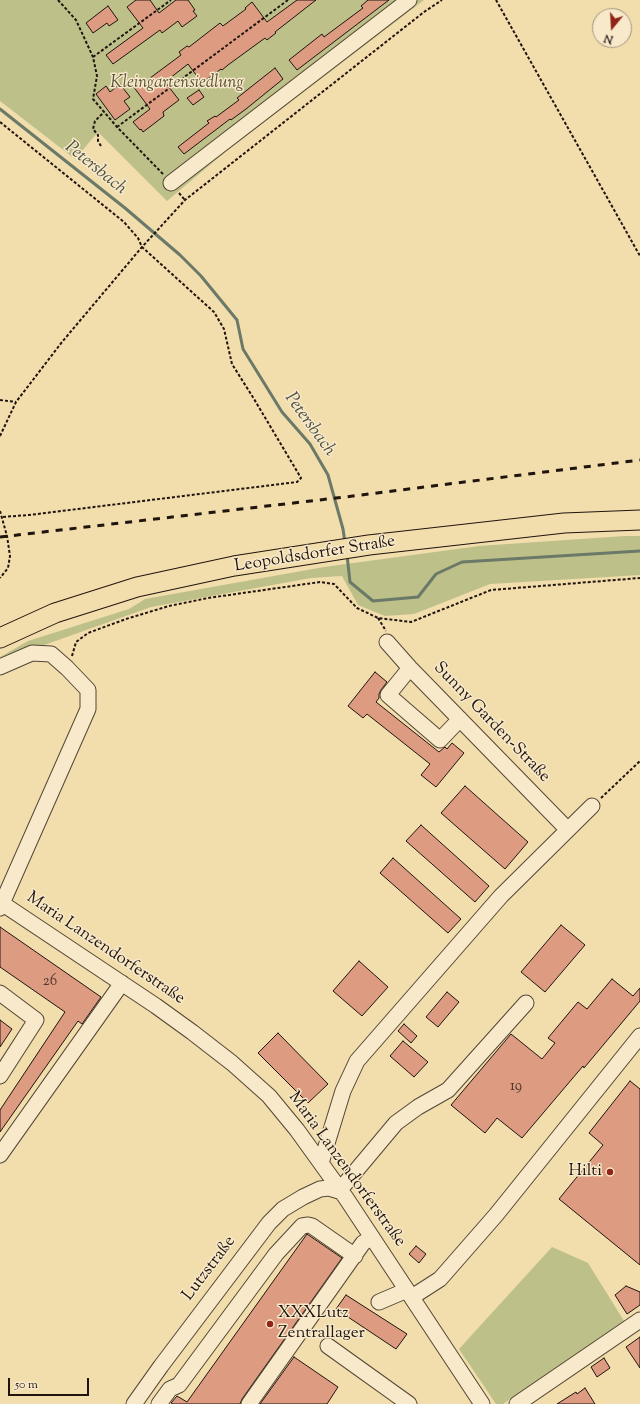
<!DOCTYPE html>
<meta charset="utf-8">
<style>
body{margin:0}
#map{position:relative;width:640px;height:1404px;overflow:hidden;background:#f2ddac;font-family:"Sorts Mill Goudy",serif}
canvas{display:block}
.north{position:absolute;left:592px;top:8px;width:40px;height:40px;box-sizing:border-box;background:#f7e9c9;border:1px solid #a1947f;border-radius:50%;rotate:198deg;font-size:11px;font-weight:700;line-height:16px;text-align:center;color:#20140f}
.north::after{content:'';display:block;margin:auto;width:14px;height:18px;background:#8f2418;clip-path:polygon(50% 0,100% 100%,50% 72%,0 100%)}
.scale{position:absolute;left:8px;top:1378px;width:81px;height:18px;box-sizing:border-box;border:2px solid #20140f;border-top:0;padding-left:5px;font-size:12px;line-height:14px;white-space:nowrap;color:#20140f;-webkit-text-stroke:3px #f7e9c9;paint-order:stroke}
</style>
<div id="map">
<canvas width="640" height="1404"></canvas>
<div class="north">N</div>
<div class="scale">50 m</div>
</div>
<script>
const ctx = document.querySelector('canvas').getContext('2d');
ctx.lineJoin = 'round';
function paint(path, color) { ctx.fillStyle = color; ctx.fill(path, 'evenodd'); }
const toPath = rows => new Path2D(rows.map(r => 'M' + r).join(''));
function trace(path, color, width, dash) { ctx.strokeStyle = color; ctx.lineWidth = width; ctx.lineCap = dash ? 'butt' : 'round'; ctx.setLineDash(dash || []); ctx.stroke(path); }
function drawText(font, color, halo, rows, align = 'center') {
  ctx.font = font + ' "Sorts Mill Goudy",serif'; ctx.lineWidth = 3; ctx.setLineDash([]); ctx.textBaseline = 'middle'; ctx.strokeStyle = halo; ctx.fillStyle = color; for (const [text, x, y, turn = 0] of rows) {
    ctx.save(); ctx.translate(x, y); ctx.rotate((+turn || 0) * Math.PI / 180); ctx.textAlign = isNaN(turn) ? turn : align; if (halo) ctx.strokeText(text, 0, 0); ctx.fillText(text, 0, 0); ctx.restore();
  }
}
paint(toPath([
 [0,0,424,0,224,153,167,201,98,132,75,159,0,101],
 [625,536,640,536,640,575,490,584,414,614,385,616,358,605,342,576,311,578,151,607,30,650,0,665,0,657,28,641,129,609,145,599,324,567,479,546],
 [552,1247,588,1263,624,1321,503,1404,496,1404,459,1349]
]), '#bdc088');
trace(toPath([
 [0,109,125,208,180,255,201,276,237,320,243,349,282,412,310,444,328,475,343,529,345,543],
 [347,555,350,582,373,601,418,597,436,574,462,562,640,551]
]), '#6a7968', 3);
const building = toPath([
 [136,0,150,0,159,13,176,0,188,0,195,10,193,11,197,16,182,27,178,21,162,33,160,30,113,64,106,55,143,28,127,7,136,0],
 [297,0,316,0,275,32,276,33,267,40,265,38,228,65,222,70,221,69,202,83,188,64,165,82,179,100,163,112,164,116,143,132,141,129,140,130,133,122,150,109,133,86,140,81,142,84,181,55,179,52,187,46,189,47,220,23,223,26,246,9,245,8,252,2,267,22,297,0],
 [368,0,389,0,297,70,289,60,322,34,324,37,363,8,361,6,368,0],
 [108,6,118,20,109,26,107,23,93,33,86,23,108,6],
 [275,68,283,79,246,109,231,120,230,119,184,154,178,147,209,123,207,121,215,116,216,117,239,100,237,98,275,68],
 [120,84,130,97,124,101,130,109,115,120,96,94,106,86,110,92,120,84],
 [199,90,204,97,193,105,187,98,199,90],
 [375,672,387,682,381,690,379,694,379,698,376,702,439,752,445,747,447,749,452,743,464,753,436,787,421,775,430,764,367,714,363,718,348,706,375,672],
 [465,786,528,842,505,869,441,813,465,786],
 [421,825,489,886,475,902,406,841,421,825],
 [393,858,461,919,448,933,380,873,393,858],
 [561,925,585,945,545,992,521,972,561,925],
 [0,927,101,997,82,1024,78,1021,0,1132,0,1110,65,1012,0,967,0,927],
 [359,961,388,987,362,1016,333,991,359,961],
 [612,979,633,996,640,988,640,1001,584,1068,583,1066,522,1138,497,1118,485,1133,451,1105,511,1034,542,1059,555,1043,548,1038,578,1002,587,1009,612,979],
 [447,992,459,1002,438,1027,426,1017,447,992],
 [0,1020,12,1029,0,1047,0,1020],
 [404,1024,417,1036,411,1043,398,1031,404,1024],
 [278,1033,328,1084,308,1103,258,1053,278,1033],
 [403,1041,428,1062,414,1077,390,1056,403,1041],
 [630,1081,640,1089,640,1265,559,1199,603,1145,589,1133,630,1081],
 [307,1234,342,1258,242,1399,240,1404,173,1404,171,1403,177,1396,187,1402,307,1234],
 [416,1246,426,1254,419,1263,409,1254,416,1246],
 [626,1286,640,1292,640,1305,627,1314,615,1295,626,1286],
 [346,1295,407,1334,396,1349,336,1309,346,1295],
 [640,1337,640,1368,626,1347,640,1337],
 [294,1357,338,1387,327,1404,260,1404,294,1357],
 [604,1358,610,1368,597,1377,591,1367,604,1358],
 [585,1388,595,1404,557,1404,576,1392,577,1394,585,1388]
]);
paint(building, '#dd9c82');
trace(building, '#20140f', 1);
const minor = toPath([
 [171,183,409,0],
 [387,642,410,668,568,830],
 [0,667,32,653,51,654,67,668,88,690,88,709,0,908],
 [410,668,388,695,440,740,460,719],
 [0,902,156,1006,192,1032,232,1063,269,1096,297,1130,346,1198,482,1404],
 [0,993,36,1020,0,1076],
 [0,1155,122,983],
 [321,1163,343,1091,357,1061,501,896,592,806],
 [339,1191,396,1123,418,1107,448,1090,526,1003],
 [412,1297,440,1279,496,1215,640,1036],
 [379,1302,407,1290],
 [328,1346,409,1404],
 [134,1404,161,1366,269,1223,283,1209,303,1197,320,1189,329,1188,339,1191],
 [159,1404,170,1389,179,1385,276,1254,302,1226,308,1225,312,1226,355,1256],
 [249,1404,363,1243,372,1237],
 [517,1404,640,1320]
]);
const major = toPath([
 [0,638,55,613,137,587,234,566,369,545,564,523,640,520]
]);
trace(minor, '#544636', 17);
trace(major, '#20140f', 21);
trace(toPath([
 [58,0,76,20,93,57,97,76,93,99,117,127,163,174],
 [496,0,640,256],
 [93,57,171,0],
 [0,122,124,222,138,238,142,247,214,312,224,329,232,364,254,399,301,478,297,482,29,515,2,517],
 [117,127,288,0],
 [101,146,98,141,98,135,93,129,95,121,104,112],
 [179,193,185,200],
 [0,400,16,402],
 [0,436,16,402,62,342,142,247,185,200,424,12,442,0],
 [0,511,7,536,10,556,8,568,0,578],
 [378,618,386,631],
 [72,656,76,642,88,633,126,619,169,606,208,598,320,582,334,584,357,608,378,618,411,622,491,590,640,578],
 [601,798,640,761]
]), '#20140f', 2, [3, 2]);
trace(minor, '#f7e9c9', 15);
trace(major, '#f2ddac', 19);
trace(toPath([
 [0,537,345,497,640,460]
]), '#20140f', 3, [7, 7]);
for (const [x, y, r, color] of [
 [610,1172,4,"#8f2418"],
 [270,1324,4,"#8f2418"]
]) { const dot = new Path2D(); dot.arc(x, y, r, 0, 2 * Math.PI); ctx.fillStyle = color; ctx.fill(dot); trace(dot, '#f7e9c9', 1.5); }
drawText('15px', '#4f362c', null, [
 ["26",50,982],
 ["19",516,1087]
]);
drawText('italic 17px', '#575039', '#f7e9c9', [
 ["Kleingartensiedlung",177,84]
]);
drawText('17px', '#20140f', '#f7e9c9', [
 ["Leopoldsdorfer Straße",315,555,-9],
 ["Sunny Garden-Straße",491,723,46],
 ["Maria Lanzendorferstraße",105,949,34],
 ["Maria Lanzendorferstraße",346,1170,54],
 ["Lutzstraße",210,1269,-53]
]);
drawText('17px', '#20140f', '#f7e9c9', [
 ["Hilti",602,1172],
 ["XXXLutz",278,1314,"left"],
 ["Zentrallager",278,1334,"left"]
], 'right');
drawText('italic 18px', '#4b4f43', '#f7e9c9', [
 ["Petersbach",95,169,39],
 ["Petersbach",309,425,54]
]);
</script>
